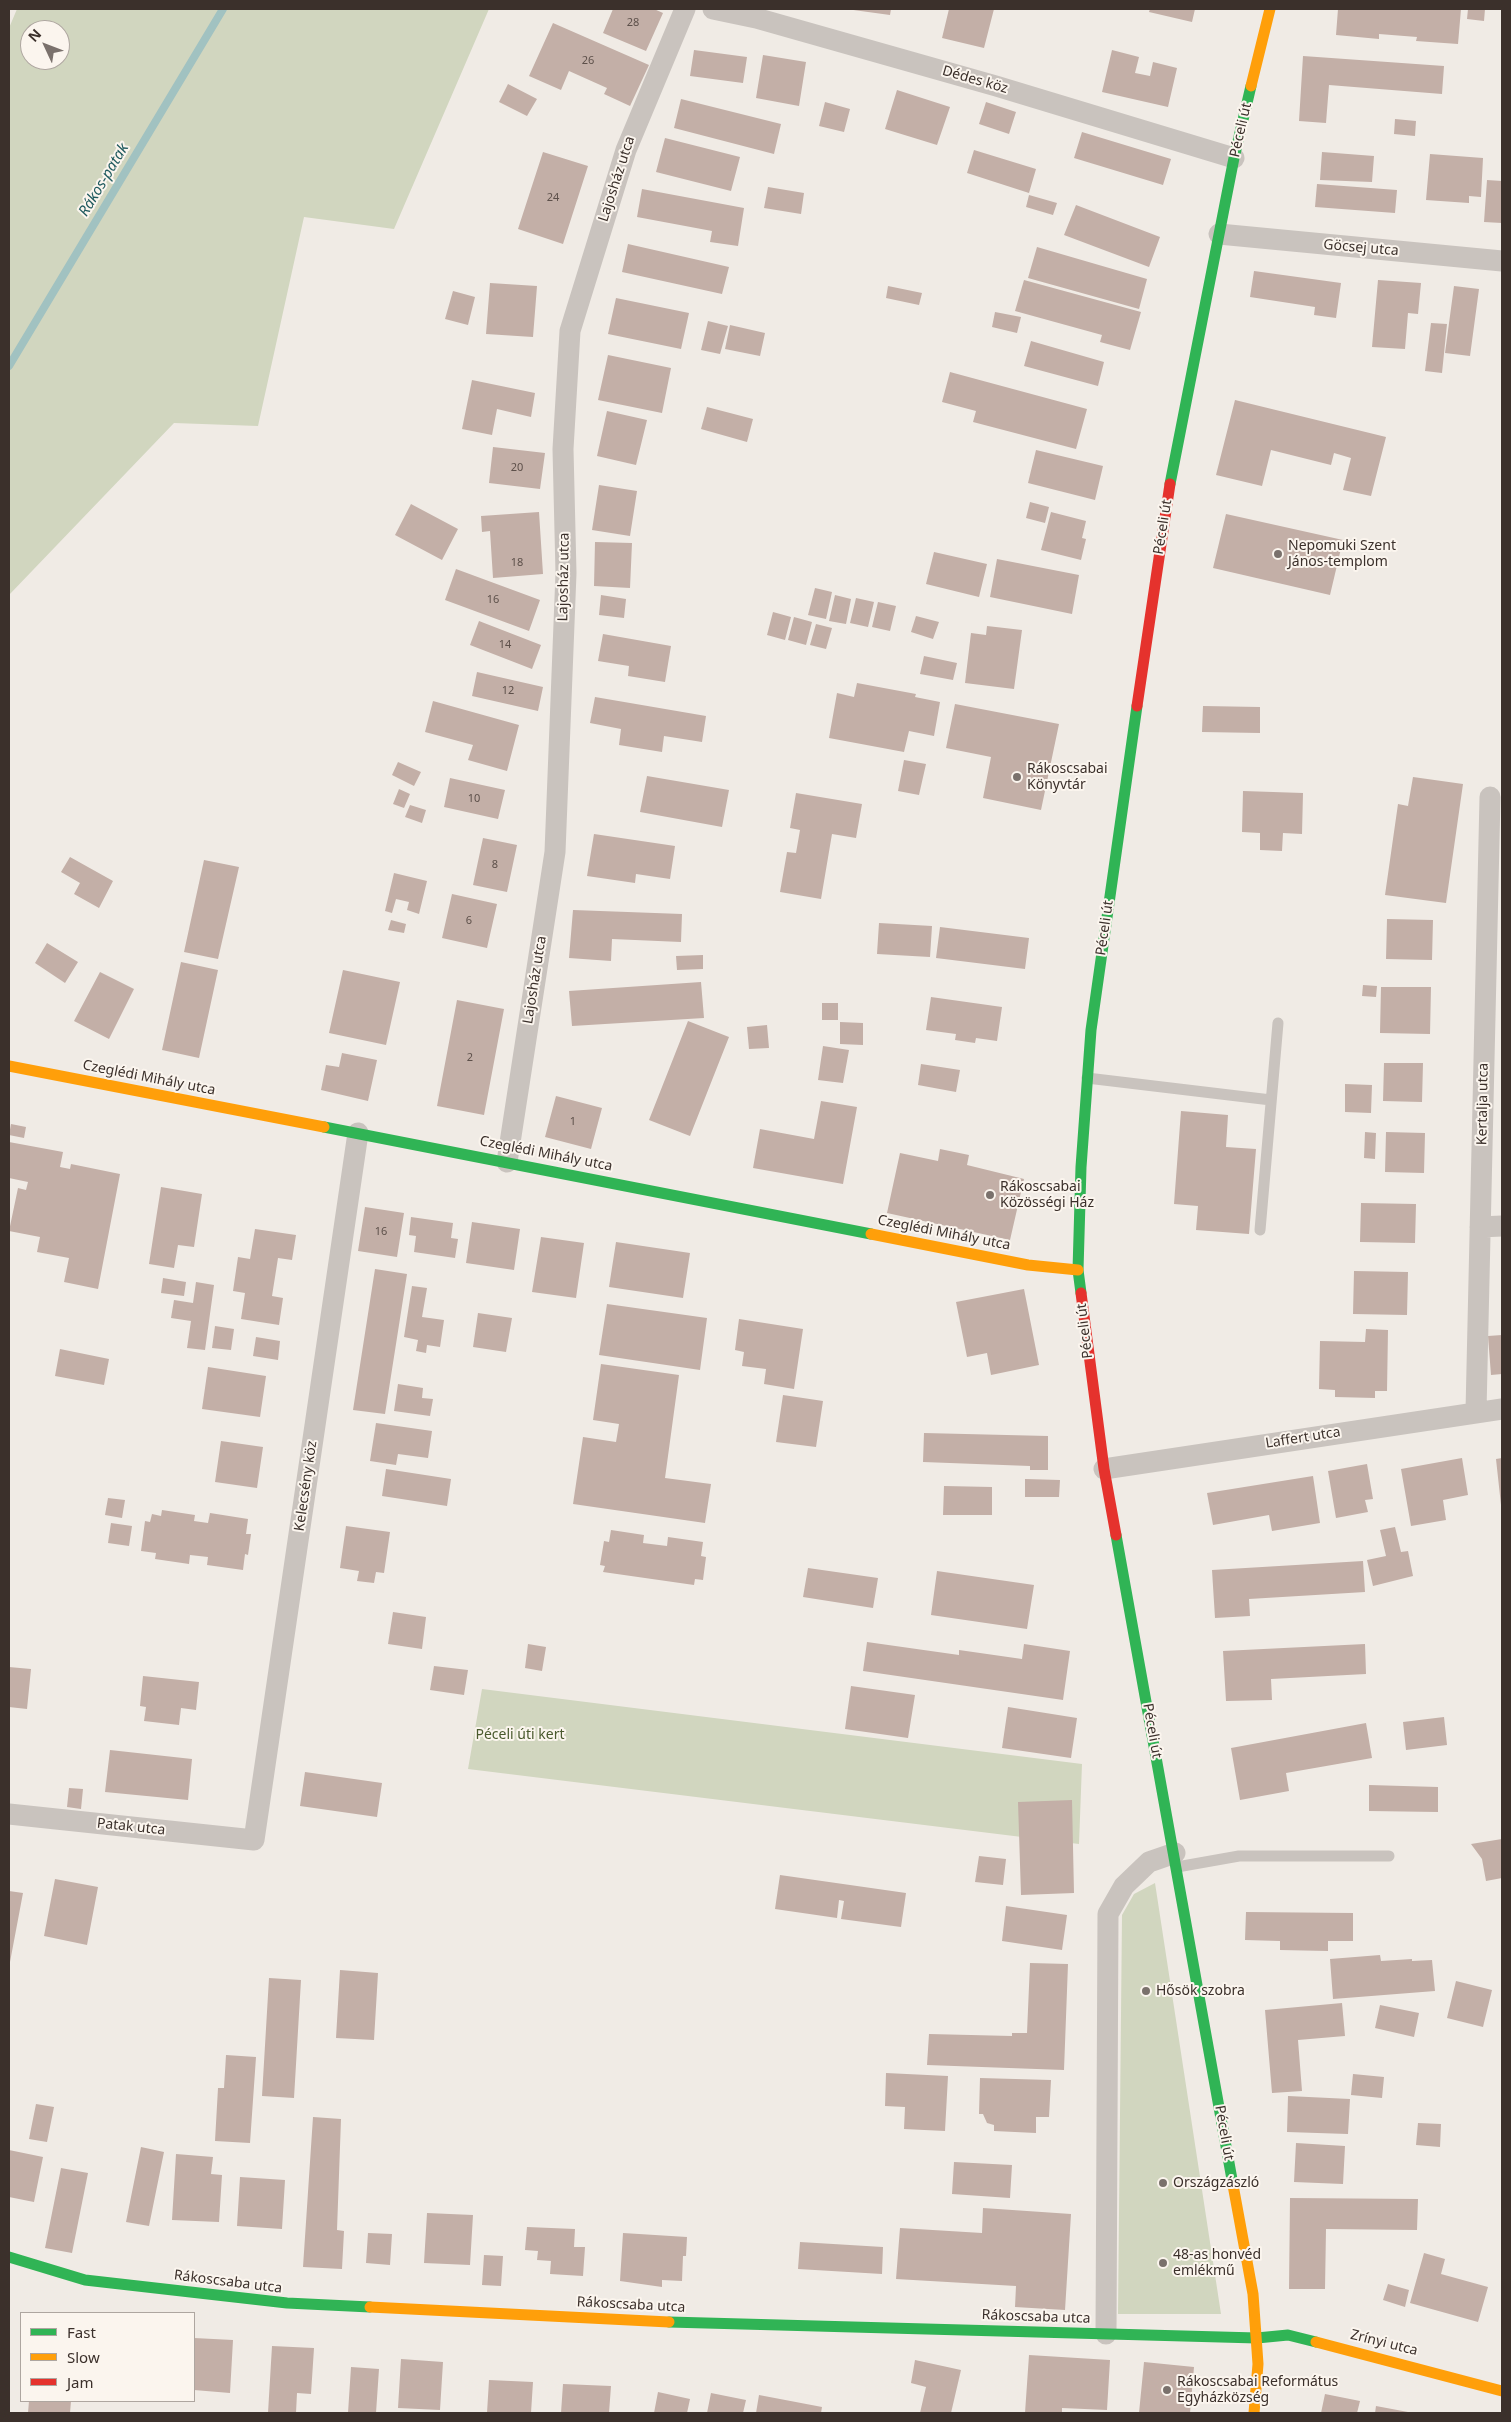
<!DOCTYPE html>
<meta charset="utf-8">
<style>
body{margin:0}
#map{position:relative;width:1511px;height:2422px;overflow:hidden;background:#f0ebe5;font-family:"Noto Sans",sans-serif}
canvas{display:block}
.frame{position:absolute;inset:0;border:10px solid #3b302b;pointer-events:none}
.legend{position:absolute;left:20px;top:2312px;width:175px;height:90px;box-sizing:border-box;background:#fbf5ee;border:1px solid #aea6a0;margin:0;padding:6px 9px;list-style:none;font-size:15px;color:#3b302b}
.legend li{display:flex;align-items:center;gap:10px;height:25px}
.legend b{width:25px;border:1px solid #aea6a0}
.north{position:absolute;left:20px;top:20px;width:50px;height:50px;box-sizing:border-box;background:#fbf5ee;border:1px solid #aea6a0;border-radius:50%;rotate:313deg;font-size:14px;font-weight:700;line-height:20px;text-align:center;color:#3b302b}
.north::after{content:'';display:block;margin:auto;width:18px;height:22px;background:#7a716c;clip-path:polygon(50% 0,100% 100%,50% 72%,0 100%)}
</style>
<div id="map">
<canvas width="1511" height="2422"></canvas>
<div class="frame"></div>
<ul class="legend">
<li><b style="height:6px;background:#30b455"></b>Fast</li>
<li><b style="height:6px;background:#ff9f0a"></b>Slow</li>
<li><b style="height:6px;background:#e5322d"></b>Jam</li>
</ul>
<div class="north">N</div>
</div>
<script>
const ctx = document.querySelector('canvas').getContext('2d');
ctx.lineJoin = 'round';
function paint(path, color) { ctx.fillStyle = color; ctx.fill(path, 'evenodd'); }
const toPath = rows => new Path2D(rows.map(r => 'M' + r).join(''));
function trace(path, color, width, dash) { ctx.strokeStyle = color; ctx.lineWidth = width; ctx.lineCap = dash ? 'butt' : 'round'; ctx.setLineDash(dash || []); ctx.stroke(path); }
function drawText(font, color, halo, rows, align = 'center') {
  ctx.font = font + ' "Noto Sans",sans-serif'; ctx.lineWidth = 4; ctx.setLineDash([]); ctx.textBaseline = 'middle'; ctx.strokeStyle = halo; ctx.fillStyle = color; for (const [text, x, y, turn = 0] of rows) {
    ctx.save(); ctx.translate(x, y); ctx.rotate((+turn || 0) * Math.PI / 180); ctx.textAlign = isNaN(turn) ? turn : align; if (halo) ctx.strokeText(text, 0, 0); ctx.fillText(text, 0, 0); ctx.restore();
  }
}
paint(toPath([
 [17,9,489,9,394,229,304,217,258,426,174,423,9,595,9,28],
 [30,30,60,30,60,60,30,60],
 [482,1689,1082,1764,1079,1844,468,1769],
 [1155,1883,1221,2314,1118,2314,1122,1915,1134,1894]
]), '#d1d6bf');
trace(toPath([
 [9,366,223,9]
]), '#a1c2c1', 8);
paint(toPath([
 [613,9,654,9,663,13,646,51,603,33],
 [846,9,891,9,890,15],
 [949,9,994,9,984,48,942,38],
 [1150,9,1195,9,1192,22,1149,12],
 [1338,9,1461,9,1458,44,1416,41,1417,37,1379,34,1379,39,1336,35],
 [1468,9,1485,9,1484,21,1467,19],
 [553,23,649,65,630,106,604,94,607,88,569,71,561,90,529,76],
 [694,50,747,57,743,83,690,76],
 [1112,50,1139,57,1135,73,1150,76,1153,62,1177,68,1168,107,1102,92],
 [763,55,806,62,799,106,756,98],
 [1303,56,1444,66,1442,94,1329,85,1326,123,1299,121],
 [508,84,537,99,527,116,499,102],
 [897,90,950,107,937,145,885,129],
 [681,99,781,124,774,154,674,128],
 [825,102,850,109,844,132,819,126],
 [986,102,1016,112,1009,134,979,124],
 [1395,119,1416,121,1415,136,1394,134],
 [1082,132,1171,159,1163,185,1074,158],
 [665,138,740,157,731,191,656,172],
 [974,150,1036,169,1029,193,967,173],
 [543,152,588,166,563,244,518,229],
 [1322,152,1374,156,1372,182,1320,180],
 [1430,154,1483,158,1481,197,1469,196,1469,203,1426,200],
 [1487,180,1502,181,1502,223,1484,222],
 [1317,184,1397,190,1395,213,1315,207],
 [768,187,804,193,801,214,764,208],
 [642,189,744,208,738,246,710,242,712,231,637,217],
 [1029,195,1057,203,1053,215,1026,207],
 [1076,205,1160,237,1149,267,1064,235],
 [628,244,729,267,722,294,622,272],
 [1037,247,1147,279,1139,309,1028,278],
 [1254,271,1341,283,1336,318,1314,315,1315,307,1250,297],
 [1024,280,1141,312,1130,350,1100,342,1102,335,1015,311],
 [1378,280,1421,283,1418,314,1408,313,1405,349,1372,347],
 [490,283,537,286,533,337,486,334],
 [888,286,922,293,919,305,886,298],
 [1454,286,1479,289,1470,356,1445,353],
 [453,291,475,297,468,325,445,319],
 [616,298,689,313,681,349,608,334],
 [995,312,1021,317,1017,333,992,327],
 [708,321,728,326,720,354,701,350],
 [1431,323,1447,324,1442,373,1425,371],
 [730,325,765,333,760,356,725,349],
 [1031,341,1104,362,1098,386,1024,366],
 [608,355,671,368,662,413,598,400],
 [950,372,1087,409,1076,449,973,422,976,411,942,402],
 [472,380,535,393,531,417,497,409,492,435,462,429],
 [1235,400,1386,437,1371,496,1343,490,1351,458,1334,453,1331,465,1271,450,1262,486,1216,475],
 [707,407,753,419,747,442,701,429],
 [607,411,647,420,636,465,597,456],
 [493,447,545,453,540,489,489,483],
 [1036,450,1103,466,1095,500,1028,483],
 [599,485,637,491,630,536,592,530],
 [1030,502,1049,507,1045,523,1026,518],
 [411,504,458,529,442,560,395,535],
 [539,512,543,574,493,578,490,531,482,532,481,516],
 [1051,512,1086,521,1082,538,1086,539,1081,560,1041,550],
 [1226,514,1343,540,1330,595,1213,568],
 [595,542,632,543,630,588,594,586],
 [934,552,987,564,979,597,926,584],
 [997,559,1079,575,1072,614,990,597],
 [456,569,540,600,529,631,445,600],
 [815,588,832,592,826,619,808,615],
 [601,595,626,599,624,618,599,615],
 [835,595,851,599,846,624,829,621],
 [856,598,874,602,868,627,850,623],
 [878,602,896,606,890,631,872,627],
 [773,612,791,617,785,640,767,635],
 [916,616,939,622,933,639,911,632],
 [794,617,812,622,806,645,788,640],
 [479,621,541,645,532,669,470,645],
 [816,624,832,628,826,649,810,645],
 [987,626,1022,630,1014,689,965,683,971,633,986,635],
 [603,634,671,646,665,682,628,676,629,666,598,661],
 [924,656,957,663,953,680,920,674],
 [477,672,543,687,538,711,472,696],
 [857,683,916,694,915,697,940,702,934,736,909,731,904,752,829,738,837,693,854,697],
 [595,697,706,716,702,742,664,736,662,752,619,745,621,729,590,723],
 [433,701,519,725,507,771,468,760,473,745,425,732],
 [955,704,1059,724,1041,810,983,798,991,757,946,748],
 [1203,706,1260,707,1260,733,1202,732],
 [904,760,926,764,919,795,898,791],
 [398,762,421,772,414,786,392,775],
 [647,776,729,790,722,827,640,812],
 [1413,777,1463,784,1446,903,1385,895,1398,804,1408,806],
 [450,778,505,790,498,819,444,807],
 [399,789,410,794,404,808,393,804],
 [1243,791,1303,793,1302,834,1283,833,1282,851,1260,850,1260,833,1242,832],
 [796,793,862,804,856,838,832,834,821,899,780,892,787,852,796,853,800,830,790,828],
 [410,805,426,810,422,823,405,817],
 [594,834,675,846,670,879,636,874,635,883,587,876],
 [483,838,517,845,507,892,473,885],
 [70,857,113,881,99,908,74,894,80,883,61,872],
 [204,860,239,867,218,959,184,952],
 [394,873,427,881,419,914,407,910,409,902,396,899,392,913,385,911],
 [452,894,497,904,487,948,442,938],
 [573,910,682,914,681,942,612,939,611,961,569,958],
 [1387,919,1433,920,1432,960,1386,959],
 [391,920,406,924,404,933,388,930],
 [879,923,932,926,930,957,877,954],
 [940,927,1029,938,1025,969,936,958],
 [47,943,78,962,65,983,35,963],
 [703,955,703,969,677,970,676,956],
 [181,962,218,970,199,1058,162,1050],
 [343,970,400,982,386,1045,329,1033],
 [100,972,134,989,109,1039,74,1021],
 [701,982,704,1018,572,1026,569,991],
 [1363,985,1377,986,1376,997,1362,996],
 [1381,987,1431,987,1430,1034,1380,1033],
 [931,997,1002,1007,997,1041,976,1038,975,1043,955,1040,956,1034,926,1030],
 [457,1000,504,1009,484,1115,437,1106],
 [822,1003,838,1003,838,1020,822,1020],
 [688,1021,729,1037,690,1136,649,1120],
 [840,1022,863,1023,863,1045,840,1044],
 [767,1025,769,1048,749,1049,747,1027],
 [823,1046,849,1050,843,1083,818,1080],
 [342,1053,377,1060,368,1101,321,1090,326,1065,339,1067],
 [1384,1063,1423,1063,1422,1102,1383,1101],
 [921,1064,960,1070,956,1092,918,1085],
 [1345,1084,1372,1085,1371,1113,1345,1112],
 [556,1096,602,1108,591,1149,545,1137],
 [821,1101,857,1107,843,1184,753,1168,760,1129,814,1139],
 [1181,1111,1228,1115,1226,1147,1256,1149,1249,1234,1196,1230,1198,1206,1174,1204],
 [11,1124,26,1127,24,1138,9,1135],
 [1365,1132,1376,1133,1375,1159,1364,1158],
 [1386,1132,1425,1133,1424,1173,1385,1172],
 [9,1142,63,1152,60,1167,70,1169,71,1164,120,1174,98,1289,64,1282,69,1258,37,1252,40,1237,9,1231,18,1188,26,1190,28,1182,9,1178],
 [940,1149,969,1155,967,1165,1024,1179,1010,1240,887,1213,900,1153,938,1161],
 [161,1187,202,1194,194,1247,178,1245,174,1268,149,1264],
 [1361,1203,1416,1204,1415,1243,1360,1242],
 [365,1207,404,1213,397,1257,358,1251],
 [411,1217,453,1223,451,1238,458,1239,455,1258,414,1252,416,1236,409,1235],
 [472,1222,520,1229,514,1270,466,1263],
 [255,1229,296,1235,292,1260,278,1258,272,1296,283,1298,279,1325,241,1319,245,1293,233,1291,238,1257,250,1259],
 [541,1237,584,1243,576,1298,532,1292],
 [616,1242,690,1253,683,1298,609,1287],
 [375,1269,407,1274,385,1414,353,1410],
 [1354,1271,1408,1272,1407,1315,1353,1314],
 [163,1278,186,1282,184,1296,161,1293],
 [196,1282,214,1285,205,1350,187,1348,191,1321,171,1318,174,1300,193,1303],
 [412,1286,427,1288,422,1317,444,1320,440,1347,427,1345,426,1353,416,1351,418,1340,404,1337],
 [1024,1289,1039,1365,991,1375,987,1353,967,1357,956,1302],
 [607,1304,707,1318,700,1370,599,1355],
 [478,1313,512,1318,506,1352,473,1347],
 [739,1319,803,1329,794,1389,764,1384,766,1369,742,1366,744,1352,735,1350],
 [215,1326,234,1329,231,1350,212,1348],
 [1366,1329,1388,1330,1387,1391,1375,1391,1375,1398,1335,1397,1335,1390,1319,1389,1320,1341,1365,1342],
 [1502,1335,1502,1374,1491,1375,1488,1336],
 [256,1337,280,1341,278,1360,253,1356],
 [60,1349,109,1359,104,1385,55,1376],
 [601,1364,679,1375,665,1478,711,1484,705,1523,573,1504,583,1437,616,1442,619,1424,593,1420],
 [208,1367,266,1376,260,1417,202,1409],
 [398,1384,423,1388,422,1398,433,1399,430,1416,394,1411],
 [783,1395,823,1401,816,1447,776,1442],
 [376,1423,432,1431,428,1458,398,1454,396,1465,370,1461],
 [924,1433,1048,1436,1048,1470,1030,1470,1030,1466,923,1462],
 [221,1441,263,1447,257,1488,215,1482],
 [1462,1458,1468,1495,1443,1500,1446,1520,1411,1526,1401,1469],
 [1502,1458,1502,1505,1501,1505,1496,1459],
 [1367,1464,1373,1499,1365,1500,1368,1512,1336,1518,1328,1471],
 [386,1469,451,1479,447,1506,382,1496],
 [1313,1476,1320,1523,1272,1531,1269,1515,1213,1525,1207,1493],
 [1025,1479,1060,1480,1059,1497,1025,1497],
 [944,1486,992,1487,992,1515,943,1515],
 [108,1498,125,1500,122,1518,105,1515],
 [162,1510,195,1515,194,1521,208,1523,210,1513,248,1519,246,1534,251,1534,248,1555,245,1554,243,1570,207,1565,208,1557,190,1555,189,1564,155,1559,156,1553,141,1551,145,1521,150,1522,152,1514,161,1516],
 [111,1523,132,1526,129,1546,108,1543],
 [346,1526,390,1532,384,1573,376,1572,374,1583,357,1581,359,1571,340,1568],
 [1395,1527,1401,1552,1408,1551,1413,1576,1373,1586,1367,1560,1386,1556,1380,1530],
 [611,1530,644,1535,643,1543,667,1546,668,1537,703,1542,701,1556,706,1557,703,1580,695,1579,694,1585,603,1572,605,1566,600,1565,604,1541,609,1542],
 [1363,1561,1365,1592,1249,1599,1250,1616,1215,1618,1212,1570],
 [808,1568,878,1578,873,1608,803,1597],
 [937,1571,1034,1585,1027,1629,931,1615],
 [393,1612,426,1617,422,1649,388,1644],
 [867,1642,959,1655,959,1650,1022,1659,1024,1644,1070,1651,1063,1700,863,1671],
 [528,1644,546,1647,542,1671,525,1668],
 [1365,1644,1366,1674,1271,1679,1272,1700,1226,1701,1223,1651],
 [434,1666,468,1670,464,1695,430,1690],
 [9,1667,31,1669,27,1709,9,1707],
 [143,1676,199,1682,196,1710,181,1708,179,1725,144,1721,146,1707,140,1706],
 [851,1686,915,1695,908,1738,845,1729],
 [1008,1707,1077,1718,1071,1758,1002,1748],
 [1444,1717,1447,1745,1406,1750,1403,1722],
 [1366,1723,1372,1758,1286,1773,1289,1791,1240,1800,1231,1748],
 [110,1750,192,1759,188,1800,105,1792],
 [305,1772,382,1783,377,1817,300,1806],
 [1369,1785,1438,1787,1438,1812,1369,1811],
 [69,1788,83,1789,81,1809,67,1807],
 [1072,1800,1074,1893,1021,1895,1018,1802],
 [1502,1839,1502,1878,1486,1881,1482,1859,1471,1844],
 [979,1856,1006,1859,1003,1885,975,1882],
 [780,1875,906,1893,901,1927,841,1919,844,1901,839,1900,837,1918,775,1909],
 [55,1879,98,1887,87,1945,44,1936],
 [9,1891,23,1893,10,1962,9,1962],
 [1006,1906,1067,1915,1062,1950,1002,1941],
 [1246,1912,1353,1913,1353,1941,1328,1941,1328,1951,1280,1950,1280,1941,1245,1940],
 [1380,1955,1381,1961,1412,1959,1412,1961,1432,1960,1435,1991,1333,1999,1330,1959],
 [1030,1963,1068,1964,1064,2070,927,2065,929,2034,1012,2036,1012,2033,1027,2033],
 [340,1970,378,1973,374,2040,336,2038],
 [269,1978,301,1980,294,2098,262,2096],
 [1456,1981,1492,1990,1483,2027,1447,2018],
 [1342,2003,1345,2036,1298,2040,1302,2091,1272,2093,1265,2010],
 [1380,2005,1419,2013,1414,2037,1375,2028],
 [226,2055,256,2057,250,2143,215,2141,218,2088,224,2088],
 [886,2073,948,2076,945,2131,904,2129,905,2107,885,2106],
 [1353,2074,1384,2077,1382,2098,1351,2095],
 [980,2078,1051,2080,1049,2117,1036,2117,1036,2133,994,2131,994,2125,987,2123,983,2114,979,2114],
 [1288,2096,1350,2099,1348,2134,1287,2132],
 [36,2104,54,2107,47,2142,29,2139],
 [313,2117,341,2119,337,2230,344,2231,342,2269,303,2267],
 [1418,2123,1441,2124,1440,2147,1416,2145],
 [1296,2143,1345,2146,1343,2184,1294,2182],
 [141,2147,164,2152,149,2226,126,2222],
 [9,2150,43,2157,34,2202,9,2197],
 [176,2154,213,2157,211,2174,222,2175,219,2222,172,2220],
 [954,2162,1012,2165,1010,2198,952,2194],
 [61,2168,88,2173,72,2253,45,2248],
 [240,2177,285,2180,282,2229,237,2226],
 [1290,2198,1418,2199,1417,2230,1326,2229,1325,2289,1289,2289],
 [983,2208,1071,2214,1065,2310,1015,2307,1016,2286,896,2279,900,2228,982,2233],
 [427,2213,473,2215,470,2265,424,2263],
 [527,2227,575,2229,574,2247,585,2247,583,2276,550,2274,551,2261,537,2260,538,2251,525,2250],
 [368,2233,392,2234,390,2265,366,2263],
 [623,2233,687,2237,686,2256,683,2256,682,2281,662,2280,662,2287,620,2281],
 [800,2242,883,2247,882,2274,798,2269],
 [1424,2253,1445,2259,1441,2274,1488,2287,1478,2322,1410,2303],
 [484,2255,503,2256,501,2286,482,2285],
 [1388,2284,1409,2290,1405,2307,1383,2300],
 [194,2338,233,2340,230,2393,194,2390],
 [272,2346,314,2348,311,2394,297,2393,296,2413,268,2413],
 [1029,2355,1110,2360,1107,2410,1062,2408,1062,2413,1025,2413],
 [401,2359,443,2362,440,2410,398,2408],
 [915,2360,961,2370,951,2413,920,2413,926,2387,911,2383],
 [1144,2362,1194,2367,1190,2413,1139,2413],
 [351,2367,379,2369,376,2413,348,2413],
 [489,2380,533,2382,531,2413,487,2413],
 [563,2384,611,2386,609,2413,561,2413],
 [658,2392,690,2399,687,2413,654,2413],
 [711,2393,746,2400,743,2413,707,2413],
 [1325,2394,1360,2401,1357,2413,1321,2413],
 [759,2395,822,2407,821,2413,756,2413],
 [29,2401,71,2401,70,2413,28,2413],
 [1376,2406,1408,2412,1408,2413,1375,2413]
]), '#c3afa7');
trace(toPath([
 [1087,1078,1271,1100],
 [1260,1230,1278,1023],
 [1177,1867,1239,1856,1389,1856]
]), '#c9c3be', 11);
trace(toPath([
 [713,9,756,18,996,86,1234,158],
 [1219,234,1502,261],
 [507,1162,555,852,566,573,563,449,570,331,626,150,685,9],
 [1480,1227,1502,1226],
 [1476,1411,1490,797],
 [1104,1469,1502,1409],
 [9,1814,254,1840,358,1133],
 [1106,2334,1108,1914,1124,1886,1149,1862,1175,1853]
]), '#c9c3be', 21);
trace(toPath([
 [1170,484,1234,158,1251,86],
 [324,1127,871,1234],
 [1081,1293,1078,1270,1081,1167,1091,1030,1137,706],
 [1116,1535,1233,2185],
 [9,2257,85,2280,287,2303,370,2307],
 [669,2322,1257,2338,1288,2335,1316,2342]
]), '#30b455', 11);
trace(toPath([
 [1251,86,1270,9],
 [9,1066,324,1127],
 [871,1234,1028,1265,1078,1270],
 [1233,2185,1253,2294,1258,2364,1254,2413],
 [370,2307,669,2322],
 [1316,2342,1502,2391]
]), '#ff9f0a', 11);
trace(toPath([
 [1137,706,1170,484],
 [1081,1293,1104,1469,1116,1535]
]), '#e5322d', 11);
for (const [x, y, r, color] of [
 [1278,554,5,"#7a716c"],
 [1017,777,5,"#7a716c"],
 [990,1195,5,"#7a716c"],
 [1146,1991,5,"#7a716c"],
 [1163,2183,5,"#7a716c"],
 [1163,2263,5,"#7a716c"],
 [1167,2390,5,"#7a716c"]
]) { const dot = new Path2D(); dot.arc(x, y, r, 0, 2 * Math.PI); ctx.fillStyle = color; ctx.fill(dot); trace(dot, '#fbf5ee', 2); }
drawText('11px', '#5d504a', null, [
 ["28",633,23],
 ["26",588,61],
 ["24",553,198],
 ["20",517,468],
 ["18",517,563],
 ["16",493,600],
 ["14",505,645],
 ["12",508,691],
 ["10",474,799],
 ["8",495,865],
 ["6",469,921],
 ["2",470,1058],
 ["1",573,1122],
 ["16",381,1232]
]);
drawText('14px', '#3b302b', '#fbf5ee', [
 ["Dédes köz",975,80,16],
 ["Péceli út",1241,130,-77],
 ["Lajosház utca",617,179,-72],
 ["Göcsej utca",1361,248,5],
 ["Péceli út",1163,527,-81],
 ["Lajosház utca",564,577,-89],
 ["Péceli út",1105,928,-82],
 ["Lajosház utca",535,980,-81],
 ["Czeglédi Mihály utca",149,1078,11],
 ["Kertalja utca",1483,1104,-89],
 ["Czeglédi Mihály utca",546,1154,11],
 ["Czeglédi Mihály utca",944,1233,11],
 ["Péceli út",1085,1331,-97],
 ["Laffert utca",1303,1438,-9],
 ["Kelecsény köz",306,1486,-82],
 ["Péceli út",1152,1731,80],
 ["Patak utca",131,1827,6],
 ["Péceli út",1224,2133,80],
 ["Rákoscsaba utca",228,2282,7],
 ["Rákoscsaba utca",631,2305,3],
 ["Rákoscsaba utca",1036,2317,2],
 ["Zrínyi utca",1384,2343,14]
]);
drawText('14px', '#3b302b', '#fbf5ee', [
 ["Nepomuki Szent",1288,546],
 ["János-templom",1288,562],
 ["Rákoscsabai",1027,769],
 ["Könyvtár",1027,785],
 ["Rákoscsabai",1000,1187],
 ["Közösségi Ház",1000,1203],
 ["Hősök szobra",1156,1991],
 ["Országzászló",1173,2183],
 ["48-as honvéd",1173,2255],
 ["emlékmű",1173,2271],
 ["Rákoscsabai Református",1177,2382],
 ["Egyházközség",1177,2398]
], 'left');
drawText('14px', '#4a5a2e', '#fbf5ee', [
 ["Péceli úti kert",520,1735]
]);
drawText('italic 15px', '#1f5a5e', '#fbf5ee', [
 ["Rákos-patak",104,180,-59]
]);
</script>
